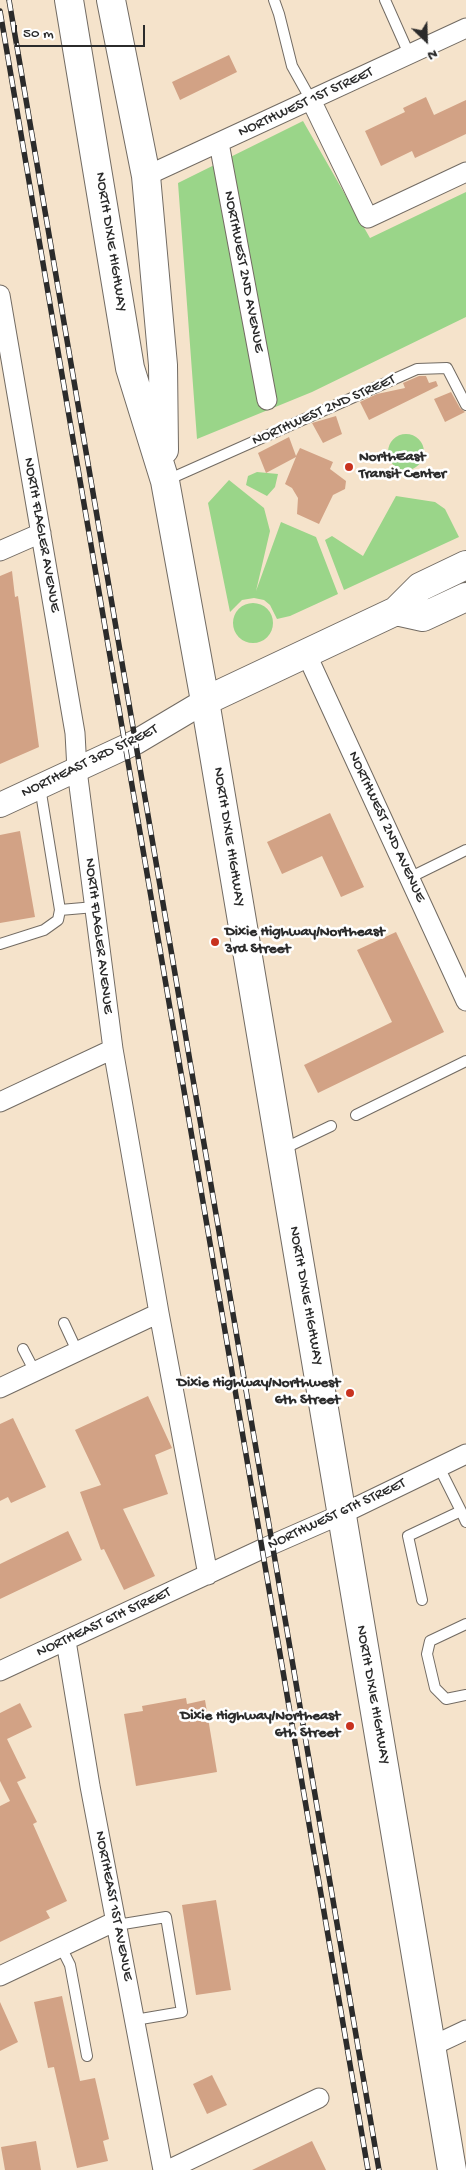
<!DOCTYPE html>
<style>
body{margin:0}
#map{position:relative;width:466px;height:2170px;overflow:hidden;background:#f5e3cb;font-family:"Gochi Hand",sans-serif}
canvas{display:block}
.north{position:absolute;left:401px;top:15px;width:50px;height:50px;-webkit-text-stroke:4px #fff;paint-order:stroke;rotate:156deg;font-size:14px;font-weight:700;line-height:20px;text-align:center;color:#2b2b2b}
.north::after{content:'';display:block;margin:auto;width:18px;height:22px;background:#2b2b2b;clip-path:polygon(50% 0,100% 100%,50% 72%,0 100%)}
.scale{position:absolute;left:15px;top:25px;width:130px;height:22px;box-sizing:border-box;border:2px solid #2b2b2b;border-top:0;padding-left:6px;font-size:15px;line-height:18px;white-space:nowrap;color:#2b2b2b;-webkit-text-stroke:4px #fff;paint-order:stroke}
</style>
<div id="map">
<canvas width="466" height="2170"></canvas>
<div class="north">N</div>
<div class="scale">50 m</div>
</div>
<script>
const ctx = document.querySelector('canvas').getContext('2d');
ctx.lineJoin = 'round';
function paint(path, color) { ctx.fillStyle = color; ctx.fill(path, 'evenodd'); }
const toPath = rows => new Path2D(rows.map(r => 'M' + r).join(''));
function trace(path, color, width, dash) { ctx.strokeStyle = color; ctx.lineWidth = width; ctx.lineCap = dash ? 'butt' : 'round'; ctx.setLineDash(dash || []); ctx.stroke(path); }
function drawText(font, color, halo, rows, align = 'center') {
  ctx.font = font + ' "Gochi Hand",sans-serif'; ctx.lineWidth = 5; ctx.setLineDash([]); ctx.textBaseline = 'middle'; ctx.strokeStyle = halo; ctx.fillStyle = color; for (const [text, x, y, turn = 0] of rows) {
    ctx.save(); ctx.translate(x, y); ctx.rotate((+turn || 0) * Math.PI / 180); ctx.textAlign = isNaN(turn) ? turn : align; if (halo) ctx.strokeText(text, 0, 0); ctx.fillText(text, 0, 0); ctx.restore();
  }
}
paint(toPath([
 [303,121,370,238,466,192,466,317,312,392,197,439,178,183],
 '388 452a18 18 0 1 1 36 0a18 18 0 1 1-36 0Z',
 [257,472,278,474,275,487,267,496,246,485,248,476],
 [229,480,264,508,270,531,256,591,281,522,316,537,338,594,290,616,277,619,270,605,264,600,254,598,242,600,230,612,208,503],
 [396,496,435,502,445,509,459,537,344,590,325,540,332,536,363,556],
 '233 623a20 20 0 1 1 40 0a20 20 0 1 1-40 0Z'
]), '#9ad589');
paint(toPath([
 [229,55,237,72,180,100,172,82],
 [426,97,434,115,466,100,466,134,415,158,412,151,381,166,365,131,405,112,403,108],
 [419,376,426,376,429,383,436,381,438,386,369,420,360,402,377,394,405,388,403,383],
 [451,392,460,408,465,412,445,422,434,399],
 [336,416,342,434,323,443,312,423],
 [289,437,296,456,300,448,333,462,330,469,346,481,345,489,333,495,319,524,297,514,298,498,292,488,285,484,296,457,266,473,258,453],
 [12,571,15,597,18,596,39,747,0,764,0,576],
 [330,813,364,887,341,897,322,856,282,874,267,842],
 [20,831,35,917,0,923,0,835],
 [396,932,444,1032,318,1093,304,1065,392,1022,357,950],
 [148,1396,172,1448,155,1455,168,1494,123,1509,155,1576,124,1590,104,1549,101,1550,80,1492,101,1485,75,1430],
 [13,1418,46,1487,11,1503,8,1497,0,1501,0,1424],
 [68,1531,82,1560,0,1599,0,1564],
 [186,1698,187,1704,205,1700,217,1772,136,1786,124,1714,143,1711,142,1706],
 [20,1703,32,1727,7,1739,26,1778,17,1782,37,1822,33,1824,67,1901,46,1911,50,1918,0,1942,0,1806,10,1801,0,1781,0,1713],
 [216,1900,231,1990,196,1995,182,1905],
 [62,1996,80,2081,95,2078,109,2139,103,2141,108,2161,77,2168,54,2067,48,2068,34,2002],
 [0,2002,18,2042,0,2051],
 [212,2075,227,2105,207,2114,193,2084],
 [36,2141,41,2170,5,2170,1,2147],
 [312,2141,326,2170,252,2170]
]), '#d2a285');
const service = toPath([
 [274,0,279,14,292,66,311,100],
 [385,0,409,54],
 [165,481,417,369,447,368,466,405],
 [40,787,60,910,95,907],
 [409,878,466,850],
 [0,944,44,930,58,920,60,910],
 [356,1115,466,1061],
 [281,1150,331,1126],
 [64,1323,77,1351],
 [23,1349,35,1372],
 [461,1511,466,1522],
 [422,1600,408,1536,461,1511,439,1467],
 [466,1624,430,1641,427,1654,435,1688,446,1699,466,1695],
 [117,1925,166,1917,182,2012,135,2020],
 [61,1947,70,1965,87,2056]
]);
const minor = toPath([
 [311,100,368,218,466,172],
 [219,143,267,400],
 [146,176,466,28],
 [0,295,75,733,77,770,113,1049,159,1313,208,1575],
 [0,551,41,533],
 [306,653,466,1001],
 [0,1102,113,1049],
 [0,1388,159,1313],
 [66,1641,90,1786,163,2170],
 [0,1671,262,1549,342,1514,466,1454],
 [0,1976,116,1921],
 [432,2046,466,2030],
 [168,2170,319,2098]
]);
const tertiary = toPath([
 [0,805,136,742,205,701]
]);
const secondary = toPath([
 [69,0,130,368,165,481,205,701,452,2170],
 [111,0,146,176,163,365,164,450],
 [396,611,423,617,466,597],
 [205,701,396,611,420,587,466,565]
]);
trace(service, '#726b63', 12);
trace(minor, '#726b63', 21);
trace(tertiary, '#726b63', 26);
trace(secondary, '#726b63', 30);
trace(service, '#fff', 10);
trace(minor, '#fff', 19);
trace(tertiary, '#fff', 24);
trace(secondary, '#fff', 28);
const rail = toPath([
 [9,0,379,2170],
 [0,11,368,2170]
]);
trace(rail, '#2b2b2b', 5.5);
trace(rail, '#fff', 4, [11]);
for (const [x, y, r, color] of [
 [349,467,5,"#c8321e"],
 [215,942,5,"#c8321e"],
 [350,1393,5,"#c8321e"],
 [350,1726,5,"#c8321e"]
]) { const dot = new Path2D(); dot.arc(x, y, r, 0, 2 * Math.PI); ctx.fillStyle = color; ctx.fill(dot); trace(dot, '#fff', 2); }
drawText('15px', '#2b2b2b', '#fff', [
 ["NORTHWEST 1ST STREET",306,103,-25],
 ["NORTH DIXIE HIGHWAY",110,242,81],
 ["NORTHWEST 2ND AVENUE",243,272,79],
 ["NORTHWEST 2ND STREET",324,411,-24],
 ["NORTH FLAGLER AVENUE",41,535,80],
 ["NORTHEAST 3RD STREET",90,762,-26],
 ["NORTHWEST 2ND AVENUE",386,827,65],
 ["NORTH DIXIE HIGHWAY",228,837,81],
 ["NORTH FLAGLER AVENUE",98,936,83],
 ["NORTH DIXIE HIGHWAY",305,1296,80],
 ["NORTHWEST 6TH STREET",337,1515,-25],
 ["NORTHEAST 6TH STREET",104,1623,-25],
 ["NORTH DIXIE HIGHWAY",372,1695,80],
 ["NORTHEAST 1ST AVENUE",113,1906,79]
]);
drawText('bold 15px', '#2b2b2b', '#fff', [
 ["NorthEast",359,458],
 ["Transit Center",359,475],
 ["Dixie Highway/Northeast",225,933],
 ["3rd Street",225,950],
 ["Dixie Highway/Northwest",340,1384,"right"],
 ["6th Street",340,1401,"right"],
 ["Dixie Highway/Northeast",340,1717,"right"],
 ["6th Street",340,1734,"right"]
], 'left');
</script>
